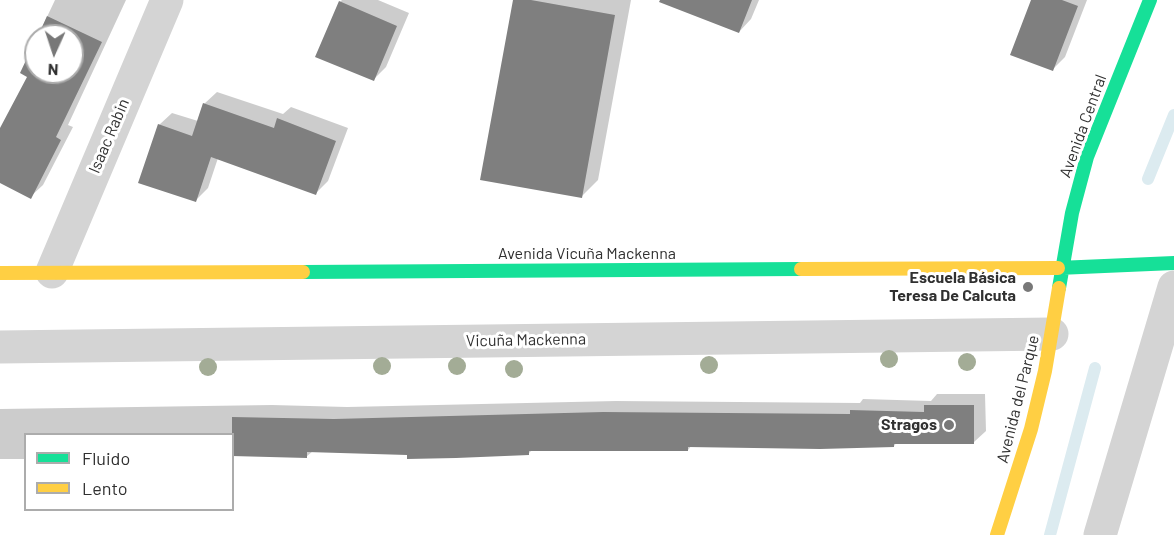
<!DOCTYPE html>
<meta charset="utf-8">
<style>
body{margin:0}
#map{position:relative;width:1174px;height:535px;overflow:hidden;background:#fff;font-family:Barlow,sans-serif}
canvas{display:block}
.legend{position:absolute;left:24px;top:433px;width:210px;height:78px;box-sizing:border-box;background:#fff;border:2px solid #acacac;margin:0;padding:8px 10px;list-style:none;font-size:18px;color:#303030}
.legend li{display:flex;align-items:center;gap:12px;height:30px}
.legend b{width:30px;border:2px solid #acacac}
.north{position:absolute;left:24px;top:24px;width:60px;height:60px;box-sizing:border-box;background:#fff;border:2px solid #acacac;border-radius:50%;rotate:183deg;font-size:16px;font-weight:700;line-height:24px;text-align:center;color:#303030}
.north::after{content:'';display:block;margin:auto;width:21px;height:27px;background:#787878;clip-path:polygon(50% 0,100% 100%,50% 72%,0 100%)}
</style>
<div id="map">
<canvas width="1174" height="535"></canvas>
<ul class="legend">
<li><b style="height:8px;background:#16e098"></b>Fluido</li>
<li><b style="height:8px;background:#ffcf43"></b>Lento</li>
</ul>
<div class="north">N</div>
</div>
<script>
const ctx = document.querySelector('canvas').getContext('2d');
ctx.lineJoin = 'round';
function paint(path, color) { ctx.fillStyle = color; ctx.fill(path, 'evenodd'); }
const toPath = rows => new Path2D(rows.map(r => 'M' + r).join(''));
function trace(path, color, width, dash) { ctx.strokeStyle = color; ctx.lineWidth = width; ctx.lineCap = dash ? 'butt' : 'round'; ctx.setLineDash(dash || []); ctx.stroke(path); }
function drawText(font, color, halo, rows, align = 'center') {
  ctx.font = font + ' Barlow,sans-serif'; ctx.lineWidth = 6; ctx.setLineDash([]); ctx.textBaseline = 'middle'; ctx.strokeStyle = halo; ctx.fillStyle = color; for (const [text, x, y, turn = 0] of rows) {
    ctx.save(); ctx.translate(x, y); ctx.rotate((+turn || 0) * Math.PI / 180); ctx.textAlign = isNaN(turn) ? turn : align; if (halo) ctx.strokeText(text, 0, 0); ctx.fillText(text, 0, 0); ctx.restore();
  }
}
paint(toPath([
 [55,0,126,0,68,125,73,127,43,185,30,197,0,182,0,132,29,76,36,41,36,72,72,72,72,36,38,36],
 [342,0,378,0,409,13,386,67,374,79,340,2],
 [514,0,631,0,598,180,582,196],
 [706,0,759,0,751,19,739,32],
 [1032,0,1087,0,1065,57,1053,69],
 [217,92,283,114,291,107,348,128,328,181,316,193,218,158,208,188,196,200,159,125,172,113,198,121,204,104],
 [937,394,985,394,986,431,974,442,897,442,894,446,692,445,688,450,533,449,528,454,313,451,306,457,236,455,232,457,232,434,26,434,26,459,0,459,0,409,272,405,347,407,616,401,860,403,863,399,931,401]
]), '#0003');
trace(toPath([
 [1148,179,1174,115],
 [1050,535,1095,368]
]), '#dcebf0', 12);
paint(toPath([
 [513,0,531,0,615,15,582,198,480,180],
 [660,0,752,0,739,33,659,2],
 [1031,0,1062,0,1078,6,1053,71,1010,55],
 [339,1,397,26,374,81,315,57],
 [47,16,102,42,56,137,61,140,31,199,0,183,0,128,27,77,20,73,36,39,36,72,72,72,72,36,38,36],
 [203,103,274,128,277,118,336,141,316,195,211,157,196,202,138,183,158,124,192,136],
 [924,405,974,405,974,444,894,444,894,447,820,449,688,447,688,451,529,451,529,455,456,458,407,459,407,455,307,452,307,458,232,456,232,417,334,419,603,412,850,414,850,410,924,412]
]), '#7f7f7f');
trace(toPath([
 [52,272,167,0],
 [0,347,1052,334],
 [1100,535,1174,287]
]), '#d4d4d4', 33);
trace(toPath([
 [1058,268,1174,263],
 [303,272,801,269],
 [1059,288,1072,213,1087,157,1150,0]
]), '#16e098', 14);
trace(toPath([
 [801,269,1058,268],
 [0,273,303,272],
 [997,535,1031,429,1045,371,1059,288]
]), '#ffcf43', 14);
ctx.fillStyle = '#a3ac96';
for (const [x, y] of [
 [889,359],
 [967,362],
 [709,365],
 [382,366],
 [457,366],
 [208,367],
 [514,369]
]) { ctx.beginPath(); ctx.arc(x, y, 9, 0, 2 * Math.PI); ctx.fill(); }
for (const [x, y, r, color] of [
 [1028,287,6,"#787878"],
 [949,425,6,"#787878"]
]) { const dot = new Path2D(); dot.arc(x, y, r, 0, 2 * Math.PI); ctx.fillStyle = color; ctx.fill(dot); trace(dot, '#fff', 2); }
drawText('16px', '#303030', '#fff', [
 ["Avenida Central",1083,126,-70],
 ["Isaac Rabin",109,136,-67],
 ["Avenida Vicuña Mackenna",587,254],
 ["Vicuña Mackenna",526,340,-1],
 ["Avenida del Parque",1018,399,-76]
]);
drawText('bold 16px', '#303030', '#fff', [
 ["Escuela Básica",1016,278],
 ["Teresa De Calcuta",1016,296],
 ["Stragos",937,425]
], 'right');
</script>
